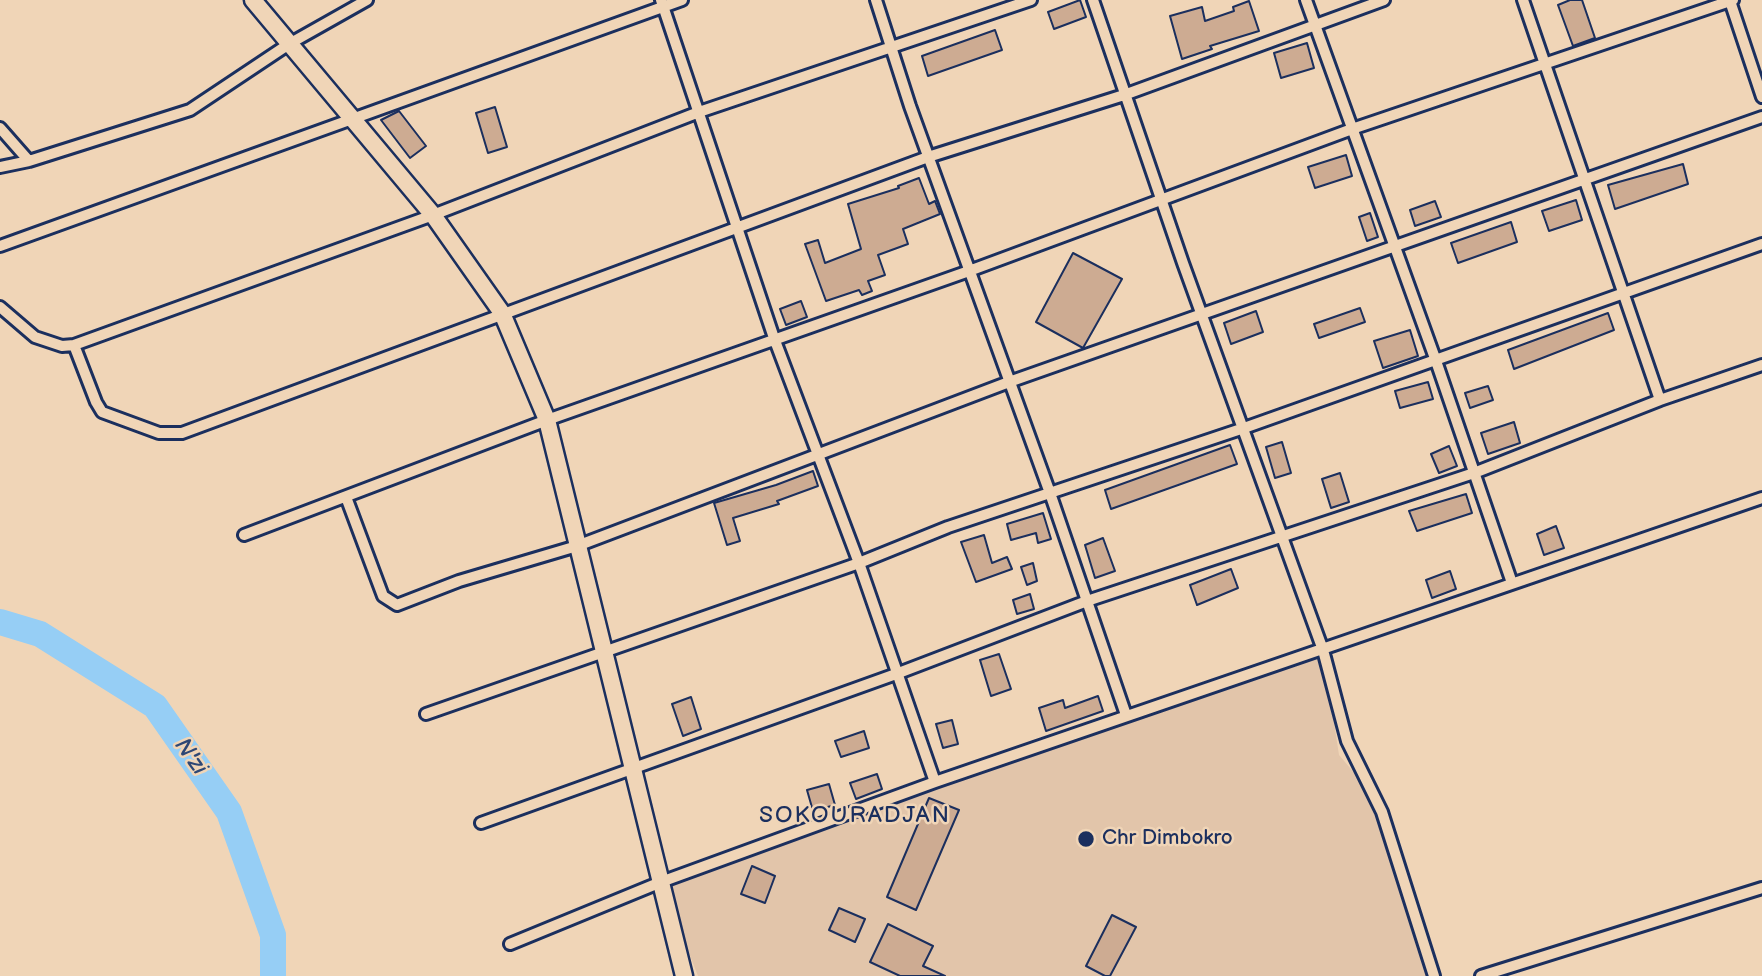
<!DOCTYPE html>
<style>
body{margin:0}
canvas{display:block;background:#f0d5b7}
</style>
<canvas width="1762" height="976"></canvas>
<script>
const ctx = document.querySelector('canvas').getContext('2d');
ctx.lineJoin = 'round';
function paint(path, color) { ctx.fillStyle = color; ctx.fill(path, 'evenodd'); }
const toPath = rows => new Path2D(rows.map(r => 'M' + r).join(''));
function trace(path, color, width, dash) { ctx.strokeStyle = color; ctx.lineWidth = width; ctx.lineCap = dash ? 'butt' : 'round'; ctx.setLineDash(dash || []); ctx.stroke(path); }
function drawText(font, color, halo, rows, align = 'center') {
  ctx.font = font + ' "Balsamiq Sans",sans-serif'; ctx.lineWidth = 5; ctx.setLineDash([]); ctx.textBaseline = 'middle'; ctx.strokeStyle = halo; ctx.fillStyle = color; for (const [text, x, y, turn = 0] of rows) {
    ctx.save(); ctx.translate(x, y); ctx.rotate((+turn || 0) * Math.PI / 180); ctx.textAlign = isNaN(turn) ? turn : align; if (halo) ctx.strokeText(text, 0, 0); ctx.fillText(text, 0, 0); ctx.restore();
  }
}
paint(toPath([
 [1323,650,1339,755,1374,796,1435,976,698,976,661,882]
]), '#e2c5aa');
trace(toPath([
 [0,622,40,634,155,706,229,812,273,935,273,976]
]), '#96cef5', 26);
const building = toPath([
 [1080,0,1086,17,1054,29,1048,12,1080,0],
 [1570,0,1582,0,1595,38,1573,46,1558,5,1570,0],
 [1249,1,1259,31,1210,46,1212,49,1182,59,1170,16,1202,7,1205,21,1234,11,1233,7,1249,1],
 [995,30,1002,50,928,76,922,56,995,30],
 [1307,43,1314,68,1281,78,1274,53,1307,43],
 [495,107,507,147,488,153,476,113,495,107],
 [399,111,426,146,410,158,381,120,399,111],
 [1346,155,1352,176,1315,188,1308,167,1346,155],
 [1683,164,1688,184,1615,209,1608,185,1683,164],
 [919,178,929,204,935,201,940,214,903,229,908,244,878,255,885,275,868,281,872,291,862,295,859,290,826,301,805,244,818,240,825,263,861,249,848,204,899,188,898,186,919,178],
 [1576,200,1582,220,1549,231,1542,211,1576,200],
 [1435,201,1441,217,1415,226,1410,210,1435,201],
 [1370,213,1378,237,1367,241,1359,217,1370,213],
 [1511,222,1517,242,1458,263,1451,243,1511,222],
 [1073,253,1122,279,1083,348,1036,322,1073,253],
 [801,301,807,317,786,325,780,309,801,301],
 [1360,308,1365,322,1319,338,1314,324,1360,308],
 [1256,311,1263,332,1231,344,1224,323,1256,311],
 [1608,313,1614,330,1514,369,1508,350,1608,313],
 [1410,330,1418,356,1383,368,1374,341,1410,330],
 [1428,382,1433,399,1400,408,1395,391,1428,382],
 [1488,386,1493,400,1470,408,1465,393,1488,386],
 [1514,422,1520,443,1488,454,1481,433,1514,422],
 [1282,442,1291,473,1275,478,1266,447,1282,442],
 [1230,445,1237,464,1111,509,1105,490,1230,445],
 [1449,446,1457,466,1439,473,1431,454,1449,446],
 [813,471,818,486,777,501,779,504,733,518,740,541,727,545,714,503,776,485,813,471],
 [1340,473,1349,502,1331,508,1322,479,1340,473],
 [1466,494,1472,513,1417,531,1409,511,1466,494],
 [1043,513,1051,539,1038,543,1036,533,1011,540,1007,524,1043,513],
 [1556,526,1564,548,1544,555,1537,534,1556,526],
 [984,535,992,563,1007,557,1012,569,976,582,961,542,984,535],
 [1103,538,1115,571,1095,578,1085,545,1103,538],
 [1033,563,1037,581,1027,585,1021,567,1033,563],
 [1231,569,1238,588,1197,605,1190,585,1231,569],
 [1450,571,1456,589,1432,598,1426,580,1450,571],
 [1030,594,1034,609,1017,614,1013,600,1030,594],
 [999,654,1011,689,991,696,980,660,999,654],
 [1098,696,1103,711,1046,731,1039,708,1063,700,1065,708,1098,696],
 [691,697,701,729,683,736,672,704,691,697],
 [952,720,958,744,943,748,936,724,952,720],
 [864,731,869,748,841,757,835,741,864,731],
 [877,774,882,789,856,799,850,783,877,774],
 [829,784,835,805,813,811,807,790,829,784],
 [929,798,959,810,916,910,887,897,929,798],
 [752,866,775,876,765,903,741,894,752,866],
 [839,908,865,919,855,942,829,930,839,908],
 [1112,915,1136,927,1110,976,1105,976,1086,966,1112,915],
 [888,924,933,946,923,966,945,976,900,976,870,962,888,924]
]);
paint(building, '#cdab92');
trace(building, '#1b2f5e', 2);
const street = toPath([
 [661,0,774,338,859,563,935,782],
 [876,0,910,106,1050,493,1126,715],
 [1093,0,1183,263,1323,650,1347,741,1382,812,1434,976],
 [1306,0,1436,361,1512,583],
 [1523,0,1660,400],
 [1730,1,1762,97],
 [0,128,29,161],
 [0,167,29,161,190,110,289,44,367,0],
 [0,246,682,0],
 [0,307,35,337,62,346,74,345,433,215,699,112,1031,0],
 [74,345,96,402,102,412,159,433,182,433,928,157,1124,95,1384,0],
 [346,497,383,596,397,605,459,581,577,546,1009,382,1762,117],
 [244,535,547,420,969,271,1352,129,1733,0],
 [426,714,859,563,948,527,1244,428,1762,244],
 [481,823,896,674,1087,601,1474,473,1660,400,1762,365],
 [510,944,661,882,935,782,1762,498],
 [1481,976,1762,888]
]);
const secondary = toPath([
 [253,0,433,215,502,313,547,420,684,976]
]);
trace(street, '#1b2f5e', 16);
trace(secondary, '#1b2f5e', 21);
trace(street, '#f0d5b7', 10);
trace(secondary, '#f0d5b7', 16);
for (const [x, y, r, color] of [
 [1086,839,9,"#1b2f5e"]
]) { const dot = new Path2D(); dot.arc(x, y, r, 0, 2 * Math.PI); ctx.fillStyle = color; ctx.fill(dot); trace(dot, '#f0d5b7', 2.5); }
drawText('21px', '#1b2f5e', '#f0d5b7', [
 ["Chr Dimbokro",1102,839]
], 'left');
drawText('italic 23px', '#2d4775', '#f0d5b7', [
 ["N'zi",190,757,55]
]);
ctx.letterSpacing = '2px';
drawText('23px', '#1b2f5e', '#f0d5b7', [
 ["SOKOURADJAN",855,816]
]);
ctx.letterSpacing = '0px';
</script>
